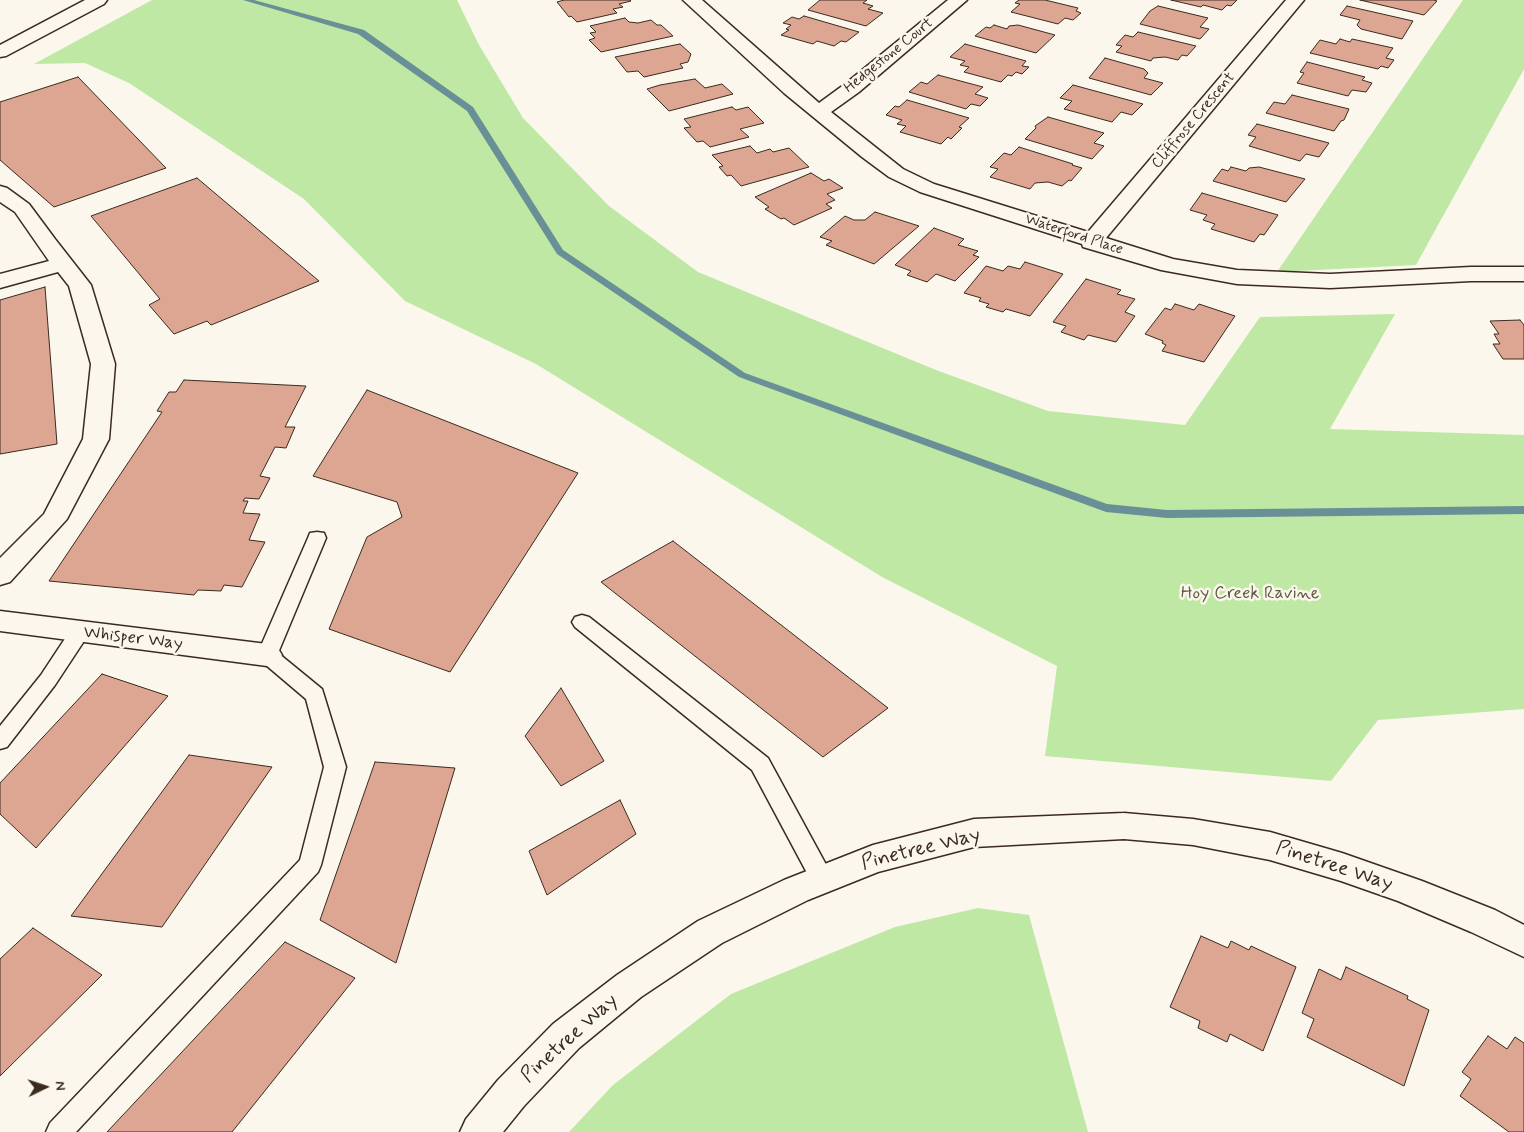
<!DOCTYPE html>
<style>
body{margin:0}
#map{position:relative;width:1524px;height:1132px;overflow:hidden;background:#fbf7ec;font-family:Mynerve,sans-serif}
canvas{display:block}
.north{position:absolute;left:20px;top:1062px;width:50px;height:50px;-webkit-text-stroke:4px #fbf7ec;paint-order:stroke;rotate:86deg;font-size:14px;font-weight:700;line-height:20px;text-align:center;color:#3b2a1e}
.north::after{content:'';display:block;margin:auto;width:18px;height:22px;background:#3b2a1e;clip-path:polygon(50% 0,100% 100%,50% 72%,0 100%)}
</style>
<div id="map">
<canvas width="1524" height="1132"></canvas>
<div class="north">N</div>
</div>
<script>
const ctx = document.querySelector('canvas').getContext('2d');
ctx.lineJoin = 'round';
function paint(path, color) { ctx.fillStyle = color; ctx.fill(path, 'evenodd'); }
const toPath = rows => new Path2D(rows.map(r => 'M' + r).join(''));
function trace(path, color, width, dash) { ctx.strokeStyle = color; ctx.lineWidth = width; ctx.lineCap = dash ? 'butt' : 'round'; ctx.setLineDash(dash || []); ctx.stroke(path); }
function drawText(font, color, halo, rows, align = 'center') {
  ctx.font = font + ' Mynerve,sans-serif'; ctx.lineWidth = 5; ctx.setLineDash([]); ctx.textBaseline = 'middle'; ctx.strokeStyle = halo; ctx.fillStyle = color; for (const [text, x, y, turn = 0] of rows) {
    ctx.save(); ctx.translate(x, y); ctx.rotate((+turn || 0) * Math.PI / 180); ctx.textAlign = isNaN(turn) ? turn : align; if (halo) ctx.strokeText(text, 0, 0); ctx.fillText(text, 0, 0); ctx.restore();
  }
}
paint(toPath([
 [152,0,457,0,479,45,523,118,609,206,698,272,936,370,1048,411,1185,425,1260,317,1395,314,1330,429,1524,435,1524,709,1378,720,1331,781,1045,756,1057,666,882,577,536,364,405,301,304,199,129,83,85,63,34,64],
 [1463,0,1524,0,1524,69,1416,265,1277,272],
 [978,908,1029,915,1088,1132,569,1132,613,1085,731,994,895,927]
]), '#bfe8a4');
paint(toPath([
 [243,0,254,0,364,30,473,107,563,250,745,373,1107,504,1167,510,1524,506,1524,514,1167,518,1106,512,739,377,557,254,467,111,358,34,243,0]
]), '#699097');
const building = toPath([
 [564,0,630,0,631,1,619,4,623,7,613,9,617,13,577,22,571,16,569,17,557,2,564,0],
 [820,0,867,0,863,3,873,6,868,9,883,13,866,26,808,10,820,0],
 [1019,0,1045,0,1078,8,1076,11,1081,13,1073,20,1065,18,1058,24,1011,12,1020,4,1015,3,1019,0],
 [1171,0,1237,0,1231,6,1227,5,1222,10,1203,5,1201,7,1171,0],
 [1360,0,1434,0,1437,1,1424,15,1360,0],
 [1158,6,1208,18,1200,27,1209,29,1200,39,1140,24,1150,11,1158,6],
 [1347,6,1413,21,1402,39,1361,29,1357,25,1360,20,1340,15,1347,6],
 [804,16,859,32,846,42,841,41,834,46,817,41,813,44,781,35,789,30,786,29,791,25,783,23,792,17,799,19,804,16],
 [625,18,629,22,638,23,651,20,657,25,661,25,673,36,601,52,589,40,595,38,590,33,596,32,590,26,625,18],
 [994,25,1007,29,1009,26,1018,25,1055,35,1036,53,975,36,986,27,990,28,994,25],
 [1138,32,1196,46,1187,56,1182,55,1178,60,1165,57,1153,58,1151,61,1116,52,1122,46,1116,45,1125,35,1133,37,1138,32],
 [1340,39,1350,42,1352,39,1393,48,1386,58,1394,60,1388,68,1381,66,1378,69,1310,53,1320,40,1336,44,1340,39],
 [680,44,691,54,688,62,680,64,683,68,644,77,638,71,627,72,615,57,680,44],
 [965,44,1026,61,1022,66,1029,67,1022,74,1016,72,1012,76,1008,75,1001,82,964,72,969,67,960,65,965,61,950,57,965,44],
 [1105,58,1144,69,1148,73,1144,78,1163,83,1151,95,1089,78,1105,58],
 [1307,62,1365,77,1362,80,1372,83,1366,92,1352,90,1348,96,1297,83,1304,73,1300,72,1307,62],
 [938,75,983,87,975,94,988,98,980,106,971,104,966,109,909,92,921,82,927,84,938,75],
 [78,77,166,168,54,207,0,160,0,102,78,77],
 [695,79,705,88,722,84,733,94,669,111,647,89,660,85,695,79],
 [1073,85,1143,104,1132,115,1121,112,1112,122,1064,109,1072,101,1060,98,1073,85],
 [1292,95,1349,109,1344,120,1341,121,1334,131,1266,113,1274,102,1285,104,1292,95],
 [907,100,969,118,959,127,962,128,951,139,948,137,941,144,900,132,906,126,897,124,902,120,886,115,895,106,899,107,907,100],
 [732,107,736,110,748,107,764,123,740,129,749,137,710,147,703,141,697,142,684,128,691,127,684,119,732,107],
 [1048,117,1104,133,1094,143,1104,146,1092,159,1025,139,1036,128,1035,126,1048,117],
 [1257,124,1329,143,1319,157,1306,154,1300,161,1249,146,1256,137,1248,135,1257,124],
 [750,146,757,153,770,149,773,152,789,148,809,167,741,186,731,175,727,176,719,167,723,166,712,155,750,146],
 [1019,147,1073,164,1072,165,1082,168,1071,181,1069,180,1062,186,1048,182,1035,183,1030,189,990,177,998,169,990,167,1004,153,1011,155,1019,147],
 [1231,167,1246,171,1249,168,1259,167,1305,179,1286,202,1213,181,1222,169,1228,171,1231,167],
 [811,173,824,181,829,179,843,188,827,194,835,200,826,204,832,208,794,225,784,218,781,219,765,209,769,207,755,197,811,173],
 [197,178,319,281,211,325,207,321,174,334,149,305,160,299,91,216,197,178],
 [1202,193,1278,215,1264,235,1260,234,1254,242,1211,229,1215,224,1203,220,1207,215,1190,210,1202,193],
 [875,212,919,226,874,264,826,245,832,241,820,237,845,216,854,220,865,220,875,212],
 [934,228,964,239,958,245,978,251,973,255,979,257,955,281,936,274,927,282,907,275,911,271,895,265,934,228],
 [1025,262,1063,274,1030,316,1006,309,1003,312,986,307,989,304,979,301,981,298,964,293,986,266,1003,271,1008,266,1020,269,1025,262],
 [1086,279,1121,290,1117,294,1135,299,1125,312,1135,316,1116,342,1088,335,1084,340,1061,332,1066,326,1053,322,1086,279],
 [45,287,57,444,0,454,0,300,45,287],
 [1175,304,1194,310,1199,304,1235,316,1204,362,1162,351,1166,345,1162,343,1163,341,1145,334,1165,308,1171,310,1175,304],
 [1520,320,1524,325,1524,359,1503,359,1493,344,1500,344,1494,334,1499,334,1490,321,1520,320],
 [184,380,306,386,285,427,295,427,286,448,275,447,260,476,270,478,259,499,245,498,243,501,248,501,243,513,260,514,249,540,265,542,242,587,224,585,221,591,198,590,194,595,49,581,162,412,157,411,169,392,176,392,184,380],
 [367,390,578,473,450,672,329,629,367,537,402,517,397,502,313,476,367,390],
 [673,541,888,708,823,757,601,582,673,541],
 [102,674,168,696,36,848,0,814,0,783,102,674],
 [561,688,604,761,561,786,525,736,561,688],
 [189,755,272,767,162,927,71,916,189,755],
 [375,762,455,768,396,963,320,920,375,762],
 [620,800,636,834,547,895,529,851,620,800],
 [33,928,102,975,0,1076,0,959,33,928],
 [1201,936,1228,948,1231,941,1249,950,1251,946,1296,967,1263,1051,1230,1034,1227,1042,1198,1028,1200,1021,1170,1007,1201,936],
 [285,942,355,978,232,1132,107,1132,285,942],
 [1346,967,1408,996,1407,999,1429,1010,1404,1086,1307,1037,1314,1019,1302,1013,1319,969,1341,980,1346,967],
 [1488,1036,1507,1049,1515,1037,1524,1043,1524,1132,1509,1132,1460,1096,1471,1079,1462,1072,1488,1036]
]);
paint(building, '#dca692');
trace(building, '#3b2a1e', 1);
const service = toPath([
 [317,532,324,533,326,538,278,653,322,689,346,767,321,865,318,872,76,1132,46,1132,50,1123,300,860,324,767,306,699,260,660,257,655,308,538,310,533,317,532],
 [582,615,589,617,768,758,830,872,833,879,830,886,822,889,814,886,752,770,575,627,572,622,575,617,582,615],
 [79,626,86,628,89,633,86,638,55,685,7,747,0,749,0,726,41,675,72,628,79,626]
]);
const minor = toPath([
 [683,0,702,0,819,103,845,84,948,0,967,0,859,92,831,112,903,169,934,184,1088,232,1286,0,1304,0,1106,238,1173,259,1237,270,1330,274,1471,267,1524,267,1524,281,1471,281,1330,288,1237,284,1161,270,1083,247,1082,244,920,192,889,177,862,157,784,93,683,0],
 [0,186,7,188,29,204,55,239,91,285,115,364,109,439,67,519,10,582,0,585,0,558,44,514,83,439,91,364,69,286,58,272,0,288,0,274,49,261,15,212,0,202,0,186],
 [0,611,267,644,277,647,282,655,277,663,267,666,0,631,0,611]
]);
const secondary = toPath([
 [85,0,107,0,104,4,6,56,0,57,0,45,85,0],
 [1124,813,1193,819,1270,832,1342,853,1422,881,1495,910,1524,925,1524,957,1471,932,1398,901,1341,881,1270,860,1193,845,1124,839,974,847,878,872,808,900,722,943,641,997,579,1048,524,1106,503,1132,460,1132,466,1119,498,1080,553,1024,617,975,698,921,784,880,873,845,974,819,1124,813]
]);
trace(service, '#3b2a1e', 3);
trace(minor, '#3b2a1e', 3);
trace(secondary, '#3b2a1e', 3);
paint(service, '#fbf7ec');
paint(minor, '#fbf7ec');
paint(secondary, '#fbf7ec');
drawText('15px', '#3b2a1e', '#fbf7ec', [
 ["Hedgestone Court",889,56,-39],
 ["Cliffrose Crescent",1194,121,-50],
 ["Waterford Place",1074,235,18]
]);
drawText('18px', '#5c5a40', '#fbf7ec', [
 ["Hoy Creek Ravine",1250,594]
]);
drawText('18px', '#3b2a1e', '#fbf7ec', [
 ["Whisper Way",133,639,7]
]);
drawText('21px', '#3b2a1e', '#fbf7ec', [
 ["Pinetree Way",921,850,-14],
 ["Pinetree Way",1334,867,18],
 ["Pinetree Way",570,1039,-42]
]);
</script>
